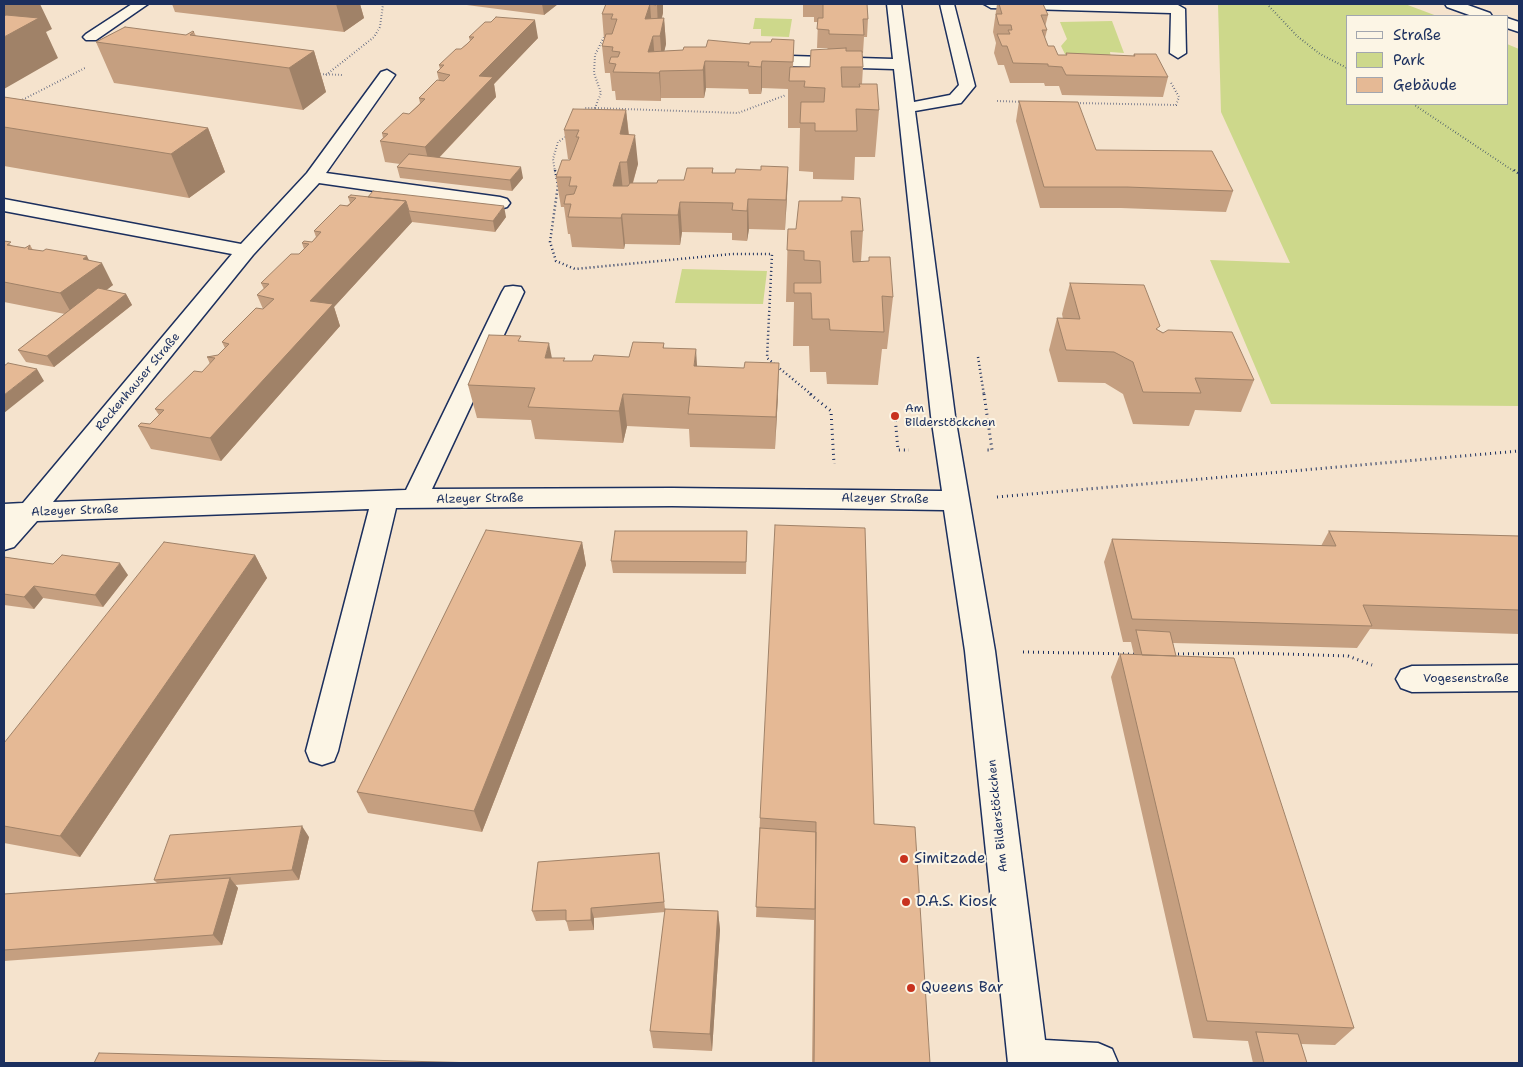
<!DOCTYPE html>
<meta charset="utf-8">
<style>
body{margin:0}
#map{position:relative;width:1523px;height:1067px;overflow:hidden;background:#f5e3cd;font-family:"Shantell Sans",sans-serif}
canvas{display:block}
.frame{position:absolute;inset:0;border:5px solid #1b2f5e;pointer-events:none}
.legend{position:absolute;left:1346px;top:15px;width:162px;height:90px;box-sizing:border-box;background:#fcf5e5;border:1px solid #a2a6af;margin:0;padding:6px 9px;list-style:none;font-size:15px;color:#1b2f5e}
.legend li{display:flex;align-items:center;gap:10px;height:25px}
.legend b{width:25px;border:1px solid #a2a6af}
</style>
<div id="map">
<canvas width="1523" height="1067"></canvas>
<div class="frame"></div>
<ul class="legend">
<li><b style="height:6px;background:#fcf5e5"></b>Straße</li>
<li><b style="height:14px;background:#cdd88b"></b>Park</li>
<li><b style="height:14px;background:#e5b995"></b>Gebäude</li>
</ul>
</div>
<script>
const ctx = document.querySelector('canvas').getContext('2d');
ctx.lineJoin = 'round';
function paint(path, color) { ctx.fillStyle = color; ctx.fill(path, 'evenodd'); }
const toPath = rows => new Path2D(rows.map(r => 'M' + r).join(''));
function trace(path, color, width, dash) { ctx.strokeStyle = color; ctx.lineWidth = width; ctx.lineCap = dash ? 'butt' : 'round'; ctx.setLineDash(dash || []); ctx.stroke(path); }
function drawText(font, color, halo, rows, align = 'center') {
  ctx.font = font + ' "Shantell Sans",sans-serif'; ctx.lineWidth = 4; ctx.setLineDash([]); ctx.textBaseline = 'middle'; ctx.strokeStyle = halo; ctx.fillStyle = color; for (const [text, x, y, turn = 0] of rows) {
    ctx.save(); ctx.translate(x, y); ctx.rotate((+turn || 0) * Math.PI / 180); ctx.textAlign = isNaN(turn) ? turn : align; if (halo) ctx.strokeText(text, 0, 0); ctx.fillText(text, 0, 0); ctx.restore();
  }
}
paint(toPath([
 [1218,4,1405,4,1437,16,1347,16,1347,104,1507,104,1507,44,1519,49,1519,406,1271,404,1210,260,1290,263,1221,112],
 [755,18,792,19,789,37,761,36,761,29,753,29],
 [1112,21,1124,53,1110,52,1111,58,1066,56,1061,46,1067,39,1060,22],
 [682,269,767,271,763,304,675,303]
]), '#cdd88b');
const minor = toPath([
 [132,4,148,4,96,40,86,40,83,37,86,34,132,4],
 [887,4,901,4,914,102,950,95,959,85,940,4,954,4,975,86,961,103,915,111,955,416,995,651,1045,1040,1098,1043,1112,1049,1118,1063,1008,1063,965,651,944,510,672,506,396,508,338,751,334,761,322,765,310,761,306,751,369,509,37,521,14,547,4,550,4,504,23,503,232,254,4,211,4,199,241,244,307,173,381,72,387,70,395,75,326,173,500,197,507,199,510,203,507,207,500,209,319,183,253,255,53,502,406,490,502,292,505,287,513,286,521,287,524,292,432,489,672,488,942,491,931,416,894,69,757,65,749,60,757,55,893,59,887,4],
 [984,4,1178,5,1185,9,1186,53,1178,58,1170,53,1171,13,991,8,984,4],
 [1445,4,1465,4,1490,13,1492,16,1472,16,1447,7,1445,4],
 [1507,18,1519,22,1519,32,1507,28,1507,18],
 [1519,665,1519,691,1412,692,1401,688,1396,679,1401,670,1412,666,1519,665]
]);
trace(minor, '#1b2f5e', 3);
trace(toPath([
 [1267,4,1297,36,1320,54,1347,68],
 [317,74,343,75],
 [326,75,374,37,380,27,383,4],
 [20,101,85,68],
 [997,101,1023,102],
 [1074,103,1176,105,1179,97,1170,81],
 [1413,104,1515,172],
 [595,108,738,113,786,95],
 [583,113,585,108,595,108,601,93,594,73,595,55,606,33],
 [555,172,553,159,558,142,567,136]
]), '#1b2f5e', 2, [0.5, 2.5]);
trace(toPath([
 [555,170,558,185,550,242,556,261,575,269,732,254,772,254,767,358,812,395],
 [1514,170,1519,174],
 [978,357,984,395]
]), '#1b2f5e', 2.5, [1, 3]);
trace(toPath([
 [810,394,831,411,834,464],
 [984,394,992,450,987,450],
 [895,416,898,450,909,450],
 [997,497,1519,451],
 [1023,652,1134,654],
 [1173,654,1253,653,1348,656,1372,665]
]), '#1b2f5e', 3, [1, 4]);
paint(minor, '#fcf5e5');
paint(toPath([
 [172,4,360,4,364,18,344,32,175,12],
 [459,4,558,4,544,15],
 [606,4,663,4,663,13,662,18,664,18,666,44,664,51,683,50,706,47,794,40,793,67,810,67,828,48,817,48,818,22,814,22,814,17,803,17,803,4,867,4,868,19,867,37,864,37,863,53,862,53,863,67,862,84,879,110,875,157,855,157,854,180,813,179,813,172,799,171,800,128,788,128,788,89,762,88,761,94,749,94,748,89,706,88,704,98,661,98,661,101,616,100,615,91,612,91,610,73,605,73,602,46,604,39,602,14],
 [997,4,1043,4,1048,15,1045,27,1047,30,1045,38,1048,46,1058,55,1066,55,1066,53,1133,56,1134,54,1168,77,1163,97,1062,95,1059,86,1045,86,1044,83,1010,83,1004,65,998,65,994,53,996,43,993,32],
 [194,32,196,36,314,51,326,92,303,110,114,83,96,42,186,35],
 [469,37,538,38,494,84,496,97,439,158,523,178,512,191,400,178,397,167,400,164,385,162,380,141,383,138,382,133,409,114,420,103,419,98,439,81,437,72,440,69,439,65,461,49,470,41],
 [4,97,208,128,225,172,189,198,4,166],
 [1019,101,1096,150,1233,191,1226,212,1121,208,1040,208,1016,121],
 [626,110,629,135,638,164,633,183,657,183,684,180,713,168,713,173,735,173,788,167,787,196,785,230,749,229,747,241,732,240,732,233,682,232,680,245,625,244,624,249,572,247,570,234,568,234,564,207,561,207,556,177,570,159,568,159,564,130],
 [348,197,506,217,495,232,412,222,334,307,340,326,221,461,151,449,138,426,150,424,159,415,155,409,202,372,210,364,207,357,218,355,225,348,222,342,263,309,257,295,264,289,261,283,299,254,304,249,302,243,312,242,316,237,314,231,350,203],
 [788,229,863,231,861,261,893,297,887,349,882,349,878,385,827,384,826,372,810,372,809,346,793,346,794,302,786,302],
 [4,241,13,246,25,248,30,245,33,250,89,260,113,285,106,290,126,294,132,305,54,367,26,362,18,350,65,314,4,302],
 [1070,283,1158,330,1254,380,1241,412,1195,410,1189,426,1133,424,1123,394,1105,383,1058,382,1049,350,1057,318,1063,319,1062,314],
 [522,341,552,358,565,361,592,361,629,357,664,343,664,348,697,366,778,395,775,449,690,447,689,429,627,426,623,443,535,439,531,420,477,418,468,385],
 [747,531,746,574,613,573,611,561],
 [1329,531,1519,536,1519,634,1370,629,1357,648,1173,643,1176,656,1354,1028,1335,1045,1301,1044,1307,1063,1253,1063,1248,1041,1193,1038,1111,677,1120,654,1134,655,1131,642,1123,642,1104,562,1112,539,1321,546],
 [582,542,586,565,482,832,368,813,357,792],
 [255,555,267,578,80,857,4,843,4,743],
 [4,557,128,575,103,607,43,598,34,609,4,605],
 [760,818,874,824,930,1063,812,1063,814,920,756,917],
 [309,837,299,880,235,885,238,888,222,945,4,961,4,894,157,883,154,880],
 [659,853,665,909,718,911,720,930,712,1051,653,1048,650,1031,665,912,594,918,594,930,569,931,566,920,536,921,532,911]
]), '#c59f80');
paint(toPath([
 [6,4,40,4,52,29,46,32,58,58,4,89,4,37,13,32,4,13,4,5],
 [336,4,360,4,364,18,344,32],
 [542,4,558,4,544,15],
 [650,4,652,30,645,19],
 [657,4,663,4,663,13,658,30],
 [664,18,666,44,662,62,660,36],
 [535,20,538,38,494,84,496,97,430,167,425,147,479,76],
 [653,36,655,62,648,52],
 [314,51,326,92,303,110,289,68],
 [705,61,706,88,704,98,703,70],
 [762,61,762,88,761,94,761,67],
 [660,71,661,98,661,101,659,73],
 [626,110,629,139,622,163,620,134],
 [208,128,225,172,189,198,171,154],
 [635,135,638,164,630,192,627,162],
 [620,162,623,191,613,186],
 [521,167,523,178,512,191,510,180],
 [788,167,787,196,785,230,786,200],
 [748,199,749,229,747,241,747,211],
 [406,201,412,222,334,307,340,326,221,461,210,438,310,301],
 [680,202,682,232,680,245,678,215],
 [504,206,506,217,495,232,493,221],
 [622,214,625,244,624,249,621,218],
 [87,256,93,269,102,263,113,285,73,316,60,293,83,259],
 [126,294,132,305,54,367,47,356],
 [549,343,555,374,545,358],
 [696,349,698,381,694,366],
 [779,363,778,395,775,449,776,417],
 [37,369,44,381,4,413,4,395],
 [623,394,627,426,623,443,619,411],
 [582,542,586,565,482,832,474,811],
 [255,555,267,578,80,857,60,836],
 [120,563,128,575,103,607,95,595],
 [34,586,43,598,34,609,24,597],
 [302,826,309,837,299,880,292,870],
 [230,878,238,888,222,945,213,935],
 [591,908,594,918,594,930,591,920],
 [718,911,720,930,712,1051,710,1034]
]), '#a08268');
const building = toPath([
 [606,4,657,4,656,5,650,4,645,19,664,18,660,36,653,36,648,52,683,50,684,47,706,47,708,40,750,44,750,42,771,42,772,39,794,40,793,62,762,61,761,67,748,66,749,62,705,61,703,70,660,71,659,73,613,72,616,64,609,63,611,57,618,57,620,52,612,51,613,47,602,46,606,34,612,34,617,19,611,19,613,14,602,14,606,4],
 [823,4,867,4,868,19,863,19,864,35,829,34,829,30,817,29,818,18,823,18,823,4],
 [999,4,1043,4,1048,15,1041,15,1047,30,1042,30,1048,46,1054,46,1058,55,1067,55,1066,53,1135,56,1134,54,1156,54,1168,77,1066,75,1062,67,1048,66,1048,64,1013,63,1007,46,1002,46,997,34,1010,34,1008,30,1012,30,1011,25,999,25,996,14,1002,14,999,4],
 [6,15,39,18,4,37,4,16,6,15],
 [496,17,535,20,479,76,493,77,425,147,380,141,388,134,382,133,403,113,409,114,418,106,425,99,419,98,437,80,444,81,450,75,437,72,444,65,439,65,456,49,461,49,467,44,474,37,469,37,485,22,491,22,496,17],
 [125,27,186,35,193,31,194,32,190,35,314,51,289,68,96,42,125,27],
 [846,48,846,51,862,51,863,67,841,67,842,87,860,87,859,84,877,84,879,110,856,109,857,131,815,131,815,123,800,123,801,102,824,102,825,88,804,87,805,81,789,81,790,67,810,67,811,50,846,48],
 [4,97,208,128,171,154,4,127,4,97],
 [1019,101,1078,102,1096,150,1212,151,1233,191,1127,187,1044,187,1019,101],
 [573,109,626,110,620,134,635,135,627,162,620,162,613,186,628,186,630,183,657,183,658,180,684,180,687,168,713,168,712,173,735,173,736,169,761,170,761,166,788,167,786,200,748,199,747,211,732,210,733,203,680,202,678,215,622,214,621,218,568,217,571,204,564,204,566,195,574,194,577,186,569,186,571,177,556,177,562,160,570,160,579,137,576,137,579,130,564,130,573,109],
 [409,154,521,167,510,180,397,167,409,154],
 [373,191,504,206,493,221,409,211,406,201,368,197,373,191],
 [351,195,406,201,310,301,333,304,210,438,138,426,141,423,150,424,164,410,155,409,194,371,202,372,215,358,207,357,218,355,229,344,222,342,256,308,263,309,274,299,257,295,269,284,261,283,291,254,299,254,309,244,302,243,304,241,312,242,321,232,314,231,340,205,348,206,356,198,348,197,351,195],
 [842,197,860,198,863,231,851,231,853,262,869,261,869,257,890,257,893,297,882,296,884,332,830,330,829,319,812,319,811,293,794,293,794,283,821,283,820,261,804,260,804,251,787,250,788,229,796,229,799,201,842,201,842,197],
 [4,241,11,242,7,245,25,248,30,245,28,249,43,251,46,249,87,256,83,259,102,263,60,293,4,282,4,241],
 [1070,283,1144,285,1160,326,1156,329,1163,333,1168,330,1232,332,1254,380,1195,378,1201,393,1143,392,1133,362,1114,352,1066,350,1057,318,1080,319,1070,283],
 [98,288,126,294,47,356,18,350,98,288],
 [489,335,521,336,518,341,549,343,545,358,565,358,563,361,592,361,594,355,629,357,633,342,664,343,663,348,696,349,694,366,744,368,745,362,779,363,776,417,688,414,690,397,623,394,619,411,528,407,535,388,468,385,489,335],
 [8,363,37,369,4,395,4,366,8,363],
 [775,525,865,528,874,824,915,827,930,1063,814,1063,816,822,760,818,775,525],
 [486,530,582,542,474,811,357,792,486,530],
 [615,531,747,531,746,562,611,561,615,531],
 [1329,531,1519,536,1519,610,1363,605,1372,626,1132,619,1112,539,1336,546,1329,531],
 [164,542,255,555,60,836,4,826,4,743,164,542],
 [62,555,120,563,95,595,34,586,24,597,4,594,4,557,53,564,62,555],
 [1136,630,1170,632,1176,656,1142,655,1136,630],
 [1120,654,1234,658,1354,1028,1207,1021,1120,654],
 [302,826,292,870,154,880,170,835,302,826],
 [760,828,816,832,815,909,756,907,760,828],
 [659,853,664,902,591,908,591,920,566,921,566,910,532,911,538,862,659,853],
 [230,878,213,935,4,950,4,894,230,878],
 [665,909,718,911,710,1034,650,1031,665,909],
 [1256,1032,1298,1034,1307,1063,1264,1063,1256,1032],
 [99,1053,479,1063,94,1063,99,1053]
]);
paint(building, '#e5b995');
trace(building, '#a08268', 1);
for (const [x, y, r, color] of [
 [895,416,5,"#c8321e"],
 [904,859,5,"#c8321e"],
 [906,902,5,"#c8321e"],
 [911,988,5,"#c8321e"]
]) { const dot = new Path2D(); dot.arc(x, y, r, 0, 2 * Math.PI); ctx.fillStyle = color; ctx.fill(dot); trace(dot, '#fcf5e5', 2); }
drawText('12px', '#1b2f5e', '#fcf5e5', [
 ["Rockenhauser Straße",138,382,-50],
 ["Alzeyer Straße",480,499,-1],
 ["Alzeyer Straße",885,499,1],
 ["Alzeyer Straße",75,511,-2],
 ["Vogesenstraße",1466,679],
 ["Am Bilderstöckchen",998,816,-96]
]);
drawText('12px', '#1b2f5e', '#fcf5e5', [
 ["Am",905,409],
 ["Bilderstöckchen",905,423]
], 'left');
drawText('15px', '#1b2f5e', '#fcf5e5', [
 ["Simitzade",914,859],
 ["D.A.S. Kiosk",916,902],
 ["Queens Bar",921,988]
], 'left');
</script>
